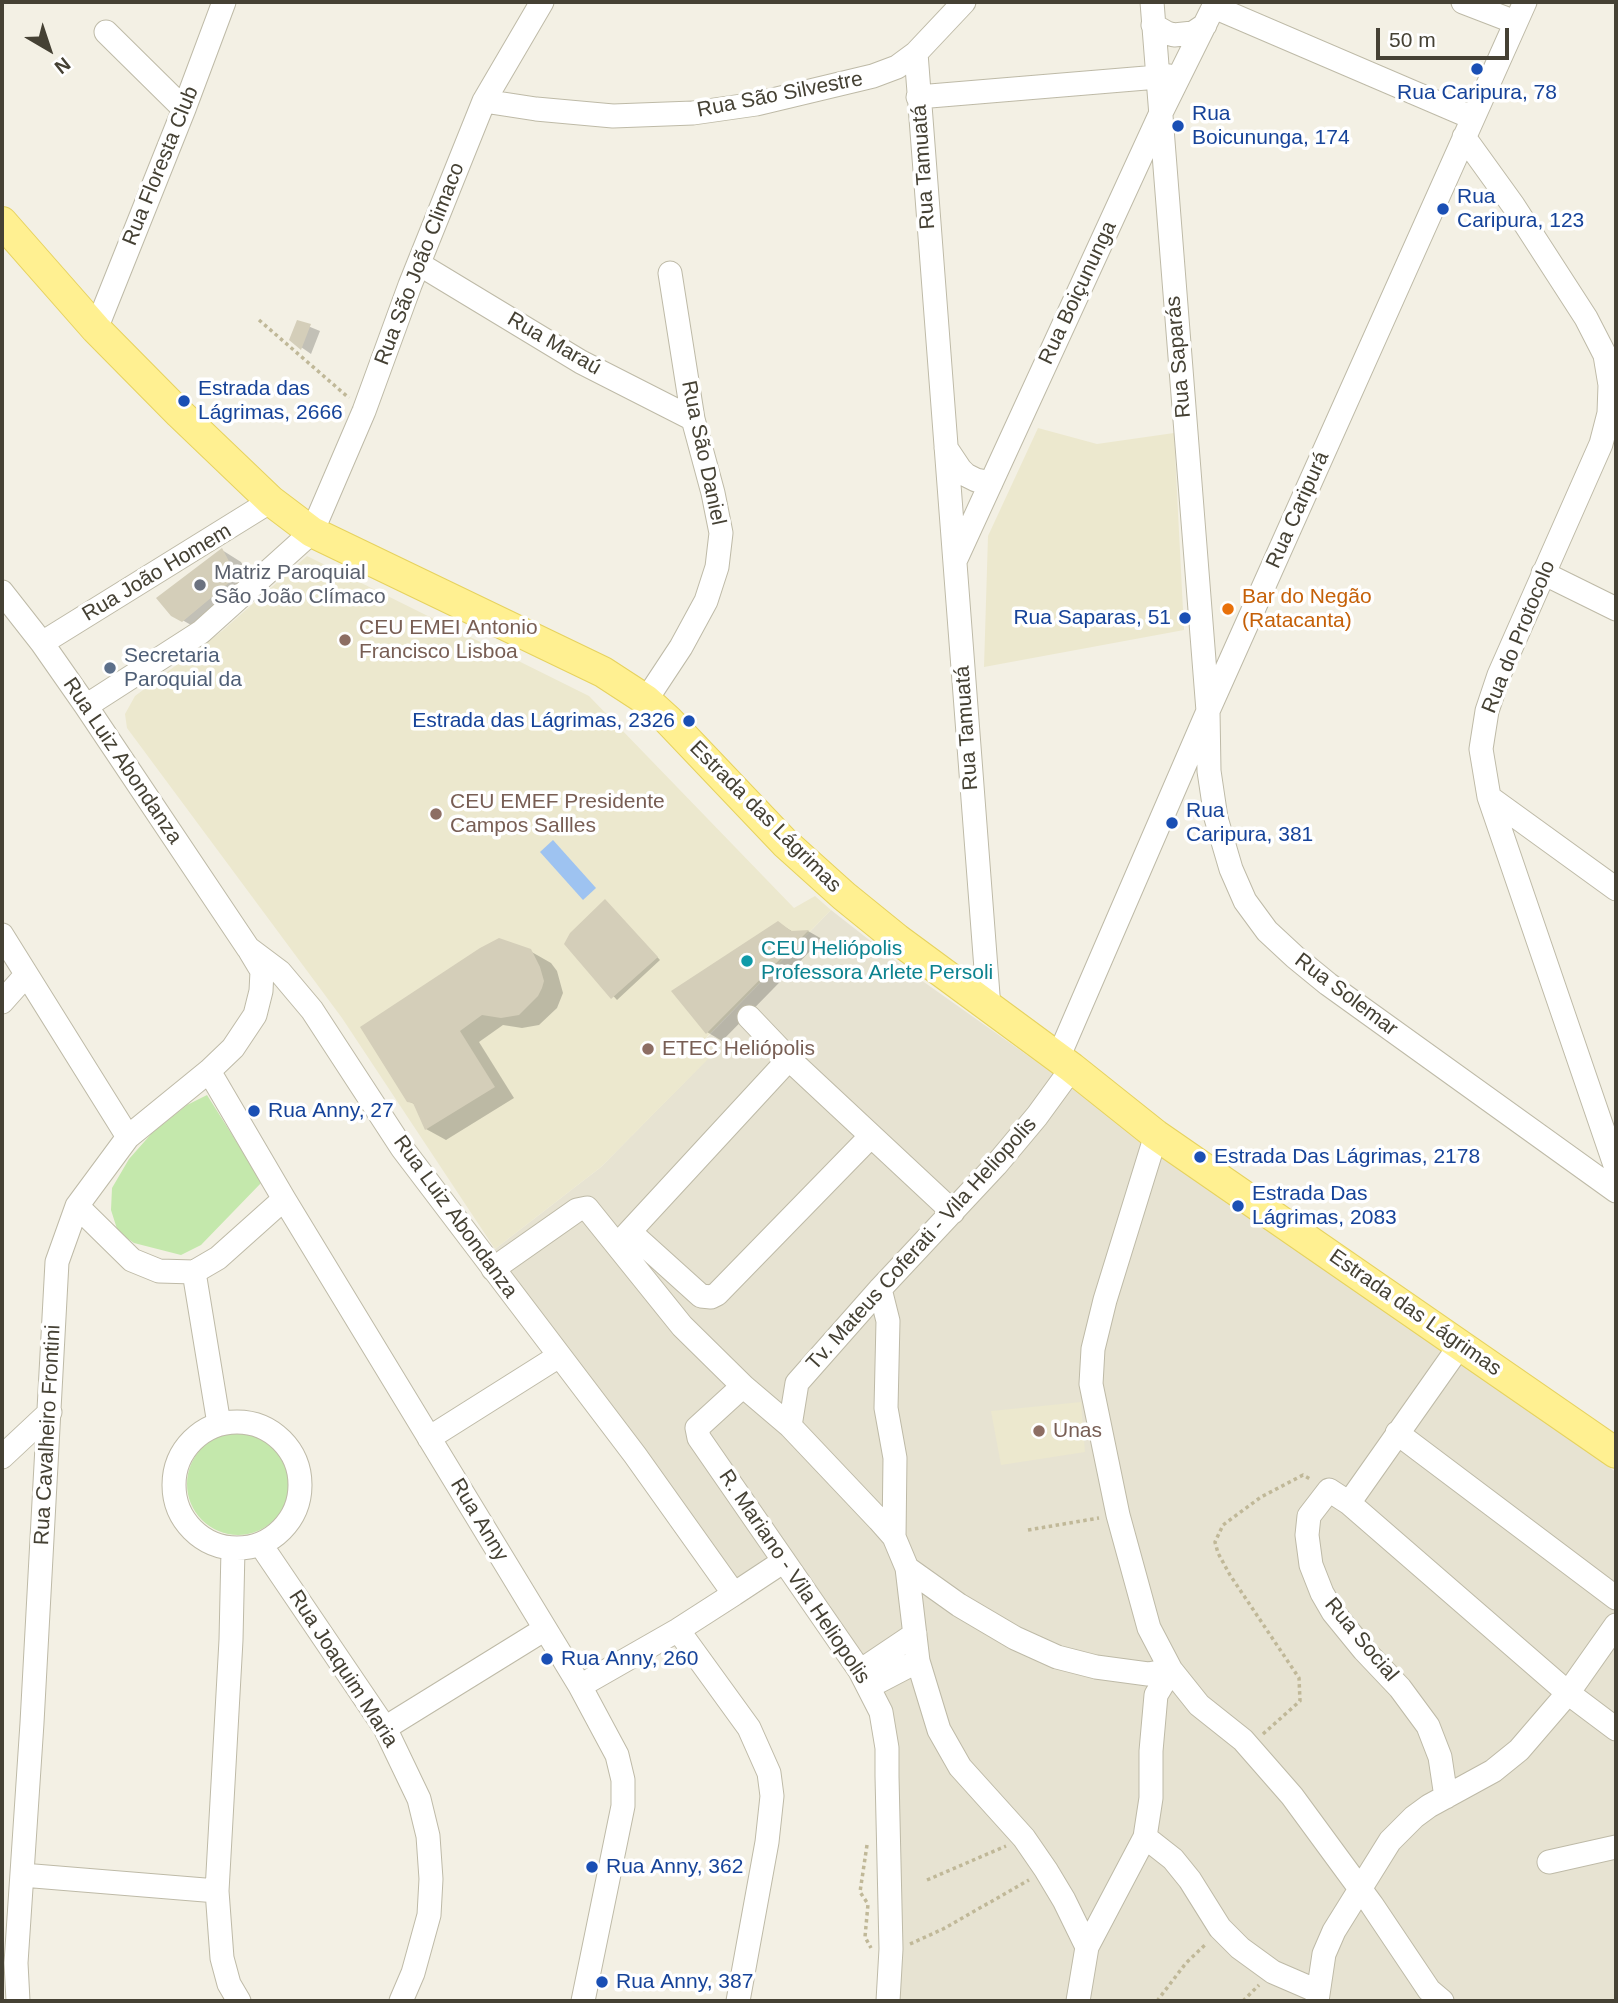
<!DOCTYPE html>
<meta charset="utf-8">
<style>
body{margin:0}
#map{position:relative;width:1618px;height:2003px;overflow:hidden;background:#f3f0e4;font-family:Helvetica,sans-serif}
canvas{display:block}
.frame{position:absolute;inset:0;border:4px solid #454134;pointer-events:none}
.north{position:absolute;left:14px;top:14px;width:70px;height:70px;-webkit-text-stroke:5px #fff;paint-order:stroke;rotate:141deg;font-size:19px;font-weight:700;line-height:28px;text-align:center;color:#454134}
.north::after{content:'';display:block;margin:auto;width:24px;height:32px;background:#454134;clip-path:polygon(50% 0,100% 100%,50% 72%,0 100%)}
.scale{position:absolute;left:1376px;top:28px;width:133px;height:32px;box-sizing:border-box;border:4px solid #454134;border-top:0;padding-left:9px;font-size:21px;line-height:24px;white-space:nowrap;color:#454134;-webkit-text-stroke:5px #fff;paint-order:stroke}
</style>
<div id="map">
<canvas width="1618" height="2003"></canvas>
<div class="frame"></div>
<div class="north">N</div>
<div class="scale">50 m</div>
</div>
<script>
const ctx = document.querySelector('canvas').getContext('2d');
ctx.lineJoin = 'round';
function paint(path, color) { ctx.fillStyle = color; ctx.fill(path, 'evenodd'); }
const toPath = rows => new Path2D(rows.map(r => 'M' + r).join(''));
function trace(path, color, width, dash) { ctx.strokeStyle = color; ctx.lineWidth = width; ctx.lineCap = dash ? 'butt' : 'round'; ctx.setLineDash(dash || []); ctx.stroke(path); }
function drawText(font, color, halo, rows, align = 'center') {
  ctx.font = font + ' Helvetica,sans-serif'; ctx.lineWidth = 7; ctx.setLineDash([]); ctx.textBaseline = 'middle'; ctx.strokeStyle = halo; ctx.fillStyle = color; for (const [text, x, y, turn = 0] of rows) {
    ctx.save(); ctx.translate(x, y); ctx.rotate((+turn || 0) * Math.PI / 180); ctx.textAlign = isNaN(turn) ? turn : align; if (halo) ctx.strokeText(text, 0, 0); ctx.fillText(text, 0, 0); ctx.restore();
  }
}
paint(toPath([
 [831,910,914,975,1616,1472,1616,2001,888,2001,881,1712,784,1561,736,1592,486,1256,601,1167,711,1055,702,1043]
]), '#e7e3d2');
paint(toPath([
 [1038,428,1097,444,1174,433,1184,630,984,667,988,536],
 [307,556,589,696,794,908,815,896,831,910,702,1042,712,1055,601,1167,495,1249,342,1018,127,728,125,714,135,696,222,631],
 [1081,1402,1085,1452,1001,1465,991,1411]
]), '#ece8ce');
paint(toPath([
 [207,1095,262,1182,201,1245,181,1255,134,1243,118,1232,111,1210,112,1188,129,1159,152,1133,187,1105],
 '187 1484a51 51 0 1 1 102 0a51 51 0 1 1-102 0Z'
]), '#c4e8ac');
paint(toPath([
 [553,840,596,888,583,900,540,852]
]), '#9ec3f1');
paint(toPath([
 [298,322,320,331,311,354,291,340],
 [222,550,241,562,251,579,203,632,172,614],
 [605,901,660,960,617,1000,566,944],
 [778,923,795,933,808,931,822,939,722,1041,707,1032],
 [530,951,551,963,557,971,563,993,557,1008,539,1025,522,1028,503,1025,479,1042,514,1098,446,1140,426,1129,416,1105,408,1101,362,1027]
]), '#0003');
paint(toPath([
 [297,320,311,324,301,350,289,340],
 [222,548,232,567,242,572,182,622,171,616,156,598],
 [605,899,658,957,611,999,564,944,570,933],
 [778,921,791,931,809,930,706,1034,671,991],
 [499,938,531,949,540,967,544,981,542,988,538,996,519,1015,501,1018,482,1015,460,1031,495,1087,425,1130,413,1103,407,1102,360,1027,480,948]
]), '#d4ceb9');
const minor = toPath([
 [1152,2,1208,711,1209,771,1216,818,1231,869,1245,901,1267,931,1295,957,1328,984,1616,1191],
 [1463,2,1515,22],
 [1214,7,1473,118],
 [1153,25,1167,33,1174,35,1193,33,1205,25],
 [106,32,184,109],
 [916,53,989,1008],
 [918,97,1170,76],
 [484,101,536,109,613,116,693,113,756,104,873,76,897,67,916,53,964,2],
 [1464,137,1513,205,1586,318,1605,355,1610,385,1609,413,1601,444,1499,675,1487,711,1481,749,1489,797,1616,1168],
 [419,264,581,362,693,419],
 [96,329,184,109,224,2],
 [946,448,960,469,966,475,976,480,991,483],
 [956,559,1159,117,1216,2],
 [1543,573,1616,609],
 [2,592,42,643,86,706,248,948,280,972,312,1010,402,1148,635,1455,734,1594,678,1630,580,1686],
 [42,643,271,501],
 [646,700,681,647,706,601,717,567,721,533,713,493,693,419,670,273],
 [86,706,201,632,312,532,364,411,410,285,484,101,542,2],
 [1489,797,1616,889],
 [2,935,128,1137],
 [2,1002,26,975],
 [749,1017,789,1059,953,1212],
 [1058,1058,1208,711,1525,2],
 [209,1071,284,1199,580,1686,617,1755,623,1780,623,1806,583,2001],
 [1156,1135,1105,1300,1093,1349,1091,1384,1118,1515,1149,1628,1171,1670,1199,1705,1243,1740,1292,1796,1372,1905,1429,1990,1442,2001],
 [77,1206,132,1260,159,1271,194,1272,218,1258,284,1199],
 [630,1232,701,1296,711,1297,717,1294,871,1136],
 [620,1242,789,1059],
 [493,1269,577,1210,587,1208,682,1326,743,1386,790,1426,879,1520,894,1537,907,1568,959,1605,1015,1638,1057,1657,1096,1667,1148,1674,1171,1670],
 [194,1272,219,1424],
 [880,1289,888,1321,886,1408,895,1458,894,1537],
 [743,1386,697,1428,699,1438,860,1671,881,1712,887,1748,887,1776,891,1949,888,2001],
 '174 1485a63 63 0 1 1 126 0a63 63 0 1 1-126 0Z',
 [790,1426,797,1383,880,1289,996,1165,1037,1116,1072,1068],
 [1397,1433,1616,1598],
 [429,1438,559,1356],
 [2,1457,50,1412],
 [1349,1503,1568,1693,1616,1729],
 [261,1545,385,1728,419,1799,428,1836,431,1879,429,1915,413,1973,401,2001],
 [233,1549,231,1640,217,1891,222,1958,229,1984,239,2001],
 [907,1568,918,1661,939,1730,960,1767,1024,1838,1046,1870,1064,1900,1087,1947],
 [734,1594,784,1561],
 [678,1630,749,1728,769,1773,772,1796,767,1842,738,2001],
 [860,1671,915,1634],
 [870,1686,918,1661],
 [385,1728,545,1629],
 [1446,1797,1440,1757,1428,1726,1400,1688,1364,1650,1333,1612,1322,1593,1311,1565,1307,1535,1309,1516,1329,1490,1349,1503,1461,1344],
 [1145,1837,1173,1859,1190,1880,1220,1928,1240,1948,1273,1972,1317,1991],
 [1549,1862,1616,1847],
 [22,1875,217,1891],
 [18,2001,16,1963,32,1723,57,1262,77,1206,128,1137,209,1071,233,1048,255,1015,261,991,262,971,250,951],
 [1078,2001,1087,1947,1145,1837,1151,1798,1151,1751,1156,1695,1171,1670],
 [1317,2001,1324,1954,1334,1931,1390,1841,1414,1817,1429,1806,1493,1771,1519,1750,1568,1693,1616,1625]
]);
const major = toPath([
 [2,222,96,329,179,413,271,501,312,532,603,672,646,700,668,720,785,843,844,896,897,939,1072,1068,1156,1135,1616,1453]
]);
trace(minor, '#bebaa7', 25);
trace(major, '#e6d25f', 32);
trace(toPath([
 [259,320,349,398],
 [1028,1530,1099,1518],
 [1263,1734,1300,1701,1299,1678,1230,1575,1218,1553,1215,1542,1223,1525,1261,1497,1303,1475,1312,1480],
 [867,1845,860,1892,868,1904,865,1937,871,1948],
 [927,1880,1006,1846],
 [910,1944,943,1929,1029,1880],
 [1157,2001,1186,1963,1207,1943],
 [1243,2001,1259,1985]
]), '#c0b898', 3.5, [3.5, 3.5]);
trace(minor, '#fff', 23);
trace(major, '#fff091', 30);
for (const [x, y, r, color] of [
 [1477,69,7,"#1a4fb4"],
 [1178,126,7,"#1a4fb4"],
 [1443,209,7,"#1a4fb4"],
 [184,401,7,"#1a4fb4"],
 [200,585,7,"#6b7280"],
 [1228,609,7,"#e8710a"],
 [1185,618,7,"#1a4fb4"],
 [345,640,7,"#8d6e63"],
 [110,668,7,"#5c6f8a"],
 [689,721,7,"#1a4fb4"],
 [436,814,7,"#8d6e63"],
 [1172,823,7,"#1a4fb4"],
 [747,961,7,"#0f9aa8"],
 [648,1049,7,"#8d6e63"],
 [254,1111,7,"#1a4fb4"],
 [1200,1157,7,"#1a4fb4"],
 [1238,1206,7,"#1a4fb4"],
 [1039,1431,7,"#8d6e63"],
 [547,1659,7,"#1a4fb4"],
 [592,1867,7,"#1a4fb4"],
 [602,1982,7,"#1a4fb4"]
]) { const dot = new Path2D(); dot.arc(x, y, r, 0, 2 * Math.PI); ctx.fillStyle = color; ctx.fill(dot); trace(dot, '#fff', 2.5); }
drawText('21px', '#164399', '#fff', [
 ["Rua Caripura, 78",1477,93,"center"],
 ["Rua",1192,114],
 ["Boicununga, 174",1192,138],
 ["Rua",1457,197],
 ["Caripura, 123",1457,221],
 ["Estrada das",198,389],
 ["Lágrimas, 2666",198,413],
 ["Rua Saparas, 51",1171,618,"right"],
 ["Estrada das Lágrimas, 2326",675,721,"right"],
 ["Rua",1186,811],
 ["Caripura, 381",1186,835],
 ["Rua Anny, 27",268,1111],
 ["Estrada Das Lágrimas, 2178",1214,1157],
 ["Estrada Das",1252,1194],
 ["Lágrimas, 2083",1252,1218],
 ["Rua Anny, 260",561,1659],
 ["Rua Anny, 362",606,1867],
 ["Rua Anny, 387",616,1982]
], 'left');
drawText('21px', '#454134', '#fff', [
 ["Rua São Silvestre",780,95,-11],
 ["Rua Floresta Club",161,166,-68],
 ["Rua Tamuatá",924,167,-94],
 ["Rua São João Climaco",420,264,-69],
 ["Rua Boiçununga",1078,293,-65],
 ["Rua Maraú",554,344,30],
 ["Rua Saparás",1179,357,-95],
 ["Rua São Daniel",703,453,78],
 ["Rua Caripurá",1298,510,-66],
 ["Rua João Homem",157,573,-31],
 ["Rua do Protocolo",1519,637,-68],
 ["Rua Tamuatá",967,728,-94],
 ["Rua Luiz Abondanza",122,761,56],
 ["Estrada das Lágrimas",765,817,45],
 ["Rua Solemar",1346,995,37],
 ["Rua Luiz Abondanza",455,1217,54],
 ["Tv. Mateus Coferati - Vila Heliopolis",922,1244,-48],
 ["Estrada das Lágrimas",1415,1313,35],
 ["Rua Cavalheiro Frontini",48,1435,-87],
 ["Rua Anny",479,1520,59],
 ["R. Mariano - Vila Heliopolis",794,1577,56],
 ["Rua Social",1361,1640,50],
 ["Rua Joaquim Maria",343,1669,57]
]);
drawText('21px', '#5b616d', '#fff', [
 ["Matriz Paroquial",214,573],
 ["São João Clímaco",214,597]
], 'left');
drawText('21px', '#c56008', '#fff', [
 ["Bar do Negão",1242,597],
 ["(Ratacanta)",1242,621]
], 'left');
drawText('21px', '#785e54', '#fff', [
 ["CEU EMEI Antonio",359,628],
 ["Francisco Lisboa",359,652],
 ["CEU EMEF Presidente",450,802],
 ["Campos Sallles",450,826],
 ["ETEC Heliópolis",662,1049],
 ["Unas",1053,1431]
], 'left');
drawText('21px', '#4e5e75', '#fff', [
 ["Secretaria",124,656],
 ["Paroquial da",124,680]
], 'left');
drawText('21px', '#0d838f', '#fff', [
 ["CEU Heliópolis",761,949],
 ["Professora Arlete Persoli",761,973]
], 'left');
</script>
